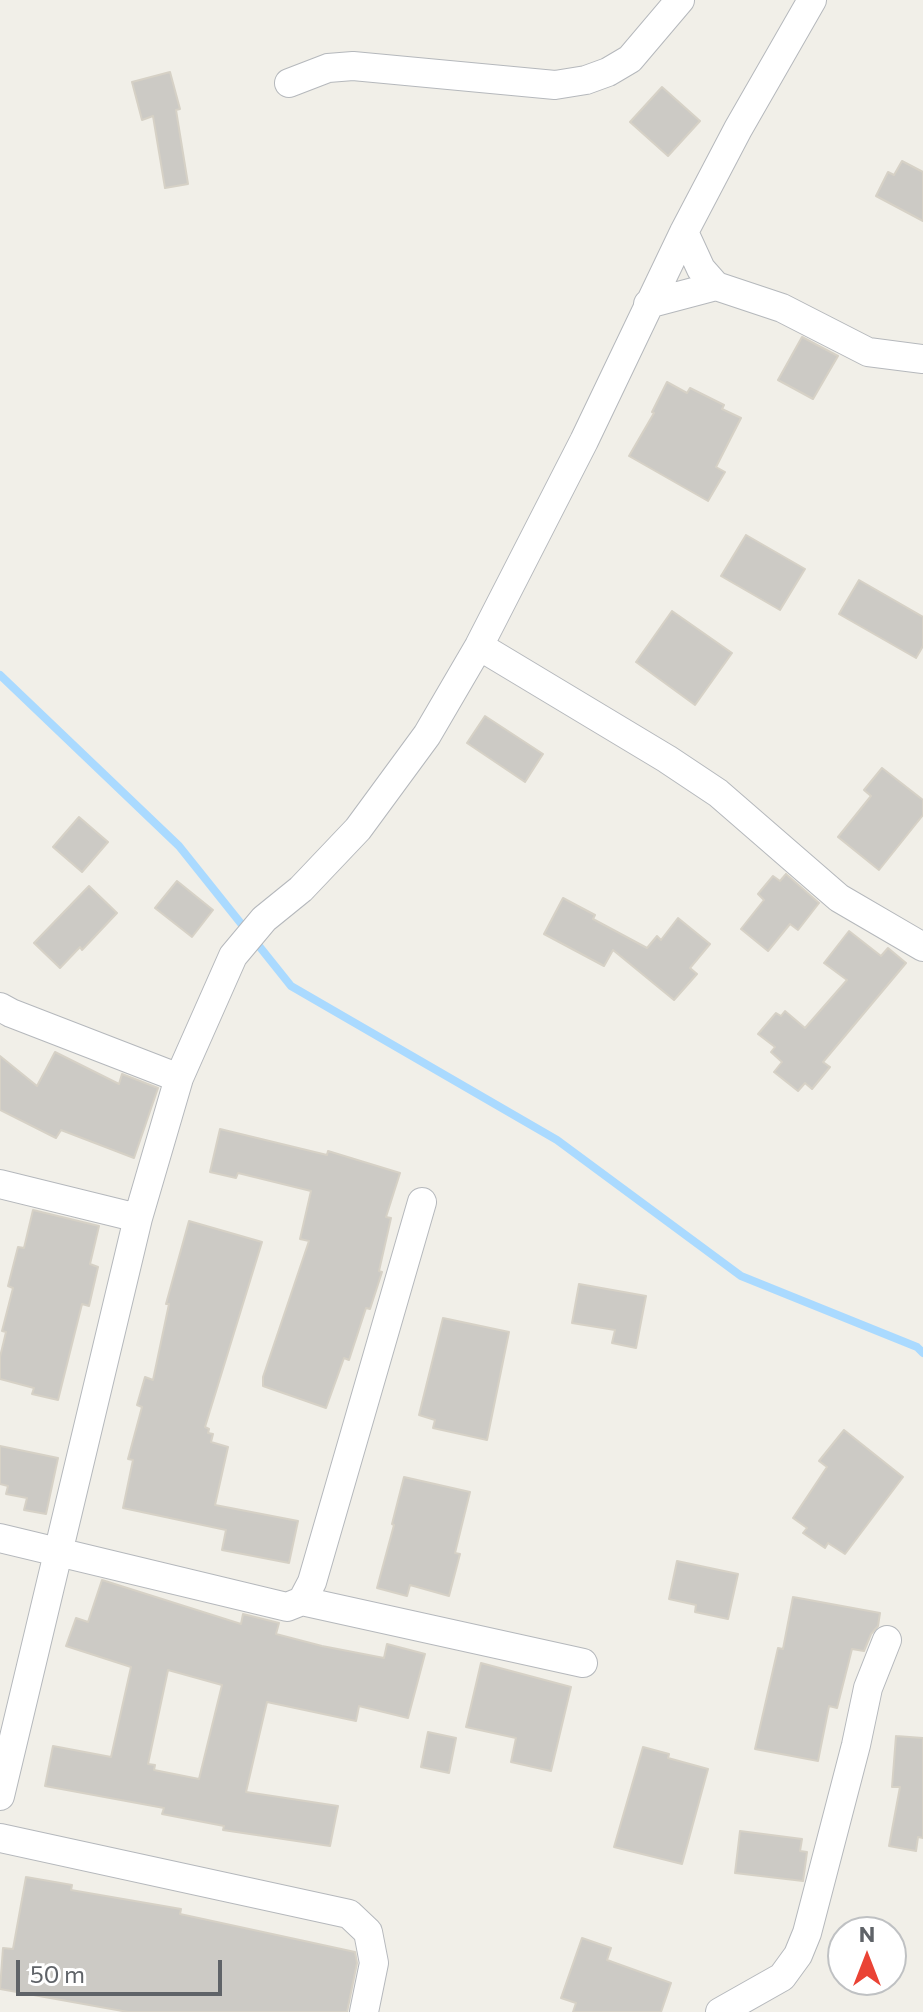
<!DOCTYPE html>
<style>
body{margin:0}
#map{position:relative;width:923px;height:2012px;overflow:hidden;background:#f1efe8;font-family:Commissioner,sans-serif}
canvas{display:block}
.north{position:absolute;left:827px;top:1916px;width:80px;height:80px;box-sizing:border-box;background:#fff;border:2px solid #bfc1c3;border-radius:50%;rotate:0deg;font-size:22px;font-weight:700;line-height:32px;text-align:center;color:#5f6368}
.north::after{content:'';display:block;margin:auto;width:28px;height:36px;background:#ea4335;clip-path:polygon(50% 0,100% 100%,50% 72%,0 100%)}
.scale{position:absolute;left:16px;top:1960px;width:206px;height:36px;box-sizing:border-box;border:4px solid #5f6368;border-top:0;padding-left:10px;font-size:24px;line-height:28px;white-space:nowrap;color:#5f6368;-webkit-text-stroke:6px #fff;paint-order:stroke}
</style>
<div id="map">
<canvas width="923" height="2012"></canvas>
<div class="north">N</div>
<div class="scale">50 m</div>
</div>
<script>
const ctx = document.querySelector('canvas').getContext('2d');
ctx.lineJoin = 'round';
const toPath = rows => new Path2D(rows.map(r => 'M' + r).join(''));
function trace(path, color, width, dash) { ctx.strokeStyle = color; ctx.lineWidth = width; ctx.lineCap = dash ? 'butt' : 'round'; ctx.setLineDash(dash || []); ctx.stroke(path); }
function paint(path, color) { ctx.fillStyle = color; ctx.fill(path, 'evenodd'); }
trace(toPath([
 [0,675,179,846,291,986,557,1140,741,1276,917,1347,923,1353]
]), '#aadaff', 8);
const building = toPath([
 [170,72,180,109,176,110,188,184,165,188,153,116,142,120,132,82,170,72],
 [662,87,700,121,668,156,630,122,662,87],
 [902,161,923,172,923,221,876,196,888,172,894,175,902,161],
 [802,337,838,356,813,399,778,380,802,337],
 [667,382,687,393,690,388,724,405,722,409,741,418,716,467,725,472,708,501,629,456,654,413,652,412,667,382],
 [746,535,805,569,780,610,721,576,746,535],
 [859,580,923,617,923,646,916,658,839,614,859,580],
 [672,611,732,653,695,705,636,662,672,611],
 [485,716,543,754,525,782,467,743,485,716],
 [882,768,923,800,923,815,879,870,838,837,871,796,864,790,882,768],
 [79,817,108,842,82,872,53,847,79,817],
 [786,874,819,903,798,930,790,924,768,951,741,929,764,900,758,894,773,876,780,881,786,874],
 [177,881,213,910,192,937,155,908,177,881],
 [89,886,117,913,82,950,80,947,60,968,34,943,89,886],
 [563,898,595,915,593,919,647,948,657,936,661,940,678,918,710,944,690,968,697,974,674,1000,613,950,604,966,544,934,563,898],
 [849,931,881,956,888,948,906,963,823,1062,830,1067,812,1089,805,1083,798,1091,774,1072,782,1062,771,1052,775,1047,758,1034,776,1013,781,1016,785,1011,805,1028,847,980,824,963,849,931],
 [55,1052,119,1084,122,1074,158,1088,134,1158,61,1130,56,1138,0,1110,0,1056,37,1086,55,1052],
 [220,1129,327,1155,328,1151,400,1173,386,1217,391,1218,379,1271,382,1272,370,1309,366,1308,349,1360,344,1358,326,1408,263,1386,263,1377,309,1241,300,1239,311,1191,238,1173,236,1178,210,1172,220,1129],
 [33,1210,99,1226,90,1264,98,1267,89,1306,82,1304,58,1400,32,1394,34,1388,0,1379,0,1357,6,1332,2,1331,13,1288,8,1286,18,1247,24,1248,33,1210],
 [189,1221,262,1242,205,1427,209,1429,208,1433,213,1434,211,1442,228,1447,215,1505,298,1521,289,1563,222,1550,226,1530,123,1508,133,1460,128,1459,142,1407,137,1405,145,1377,153,1380,169,1304,166,1304,189,1221],
 [579,1284,646,1296,636,1348,612,1343,615,1330,572,1323,579,1284],
 [443,1318,509,1332,487,1440,433,1428,435,1420,419,1415,443,1318],
 [844,1430,903,1477,845,1554,828,1543,825,1548,803,1533,807,1528,793,1518,827,1467,819,1461,844,1430],
 [0,1446,58,1458,46,1514,24,1510,27,1498,6,1494,8,1486,0,1484,0,1446],
 [404,1477,470,1492,455,1553,460,1554,449,1596,410,1585,407,1596,377,1588,394,1525,392,1524,404,1477],
 [677,1561,738,1574,728,1619,695,1612,696,1605,669,1599,677,1561],
 [102,1580,241,1624,243,1614,279,1623,276,1634,322,1646,384,1658,387,1644,425,1654,408,1718,359,1706,356,1721,267,1702,246,1792,338,1806,330,1846,223,1830,224,1826,162,1814,164,1808,45,1786,53,1746,111,1757,131,1667,66,1646,76,1618,88,1622,102,1580],
 [168,1670,222,1685,199,1779,154,1770,155,1765,148,1764,168,1670],
 [793,1597,880,1613,878,1626,871,1634,864,1651,852,1649,837,1708,829,1706,818,1761,755,1749,778,1648,783,1649,793,1597],
 [481,1663,571,1687,551,1771,511,1762,516,1738,466,1727,481,1663],
 [428,1732,456,1738,449,1773,421,1767,428,1732],
 [896,1736,923,1738,923,1838,918,1837,916,1851,889,1846,900,1787,892,1787,896,1736],
 [643,1747,669,1754,668,1758,708,1769,682,1864,614,1847,643,1747],
 [740,1831,802,1839,800,1851,807,1852,803,1881,735,1873,740,1831],
 [26,1877,72,1885,71,1890,181,1909,180,1914,355,1952,357,1963,347,2012,128,2012,0,1989,3,1948,13,1949,26,1877],
 [582,1938,611,1948,607,1960,671,1983,661,2012,573,2012,576,2003,561,1998,582,1938]
]);
paint(building, '#cccac5');
trace(building, '#d6d1c6', 2);
const minor = toPath([
 [289,83,328,68,353,66,555,85,586,80,608,72,630,59,680,0],
 [684,232,701,269,716,286,782,308,868,352,923,359],
 [648,304,716,286],
 [479,646,667,759,718,793,839,898,923,947],
 [0,1007,11,1013,179,1078],
 [0,1184,138,1218],
 [0,1538,287,1607,302,1601,312,1582,422,1202],
 [302,1601,583,1663],
 [0,1796,138,1218,179,1078,233,956,264,919,301,889,358,829,427,735,479,646,584,441,684,232,738,129,812,0],
 [0,1838,349,1914,368,1932,374,1963,364,2012],
 [720,2012,782,1977,798,1955,807,1933,856,1745,868,1688,887,1640]
]);
trace(minor, '#b5b8bc', 30);
trace(minor, '#fff', 28);
</script>
